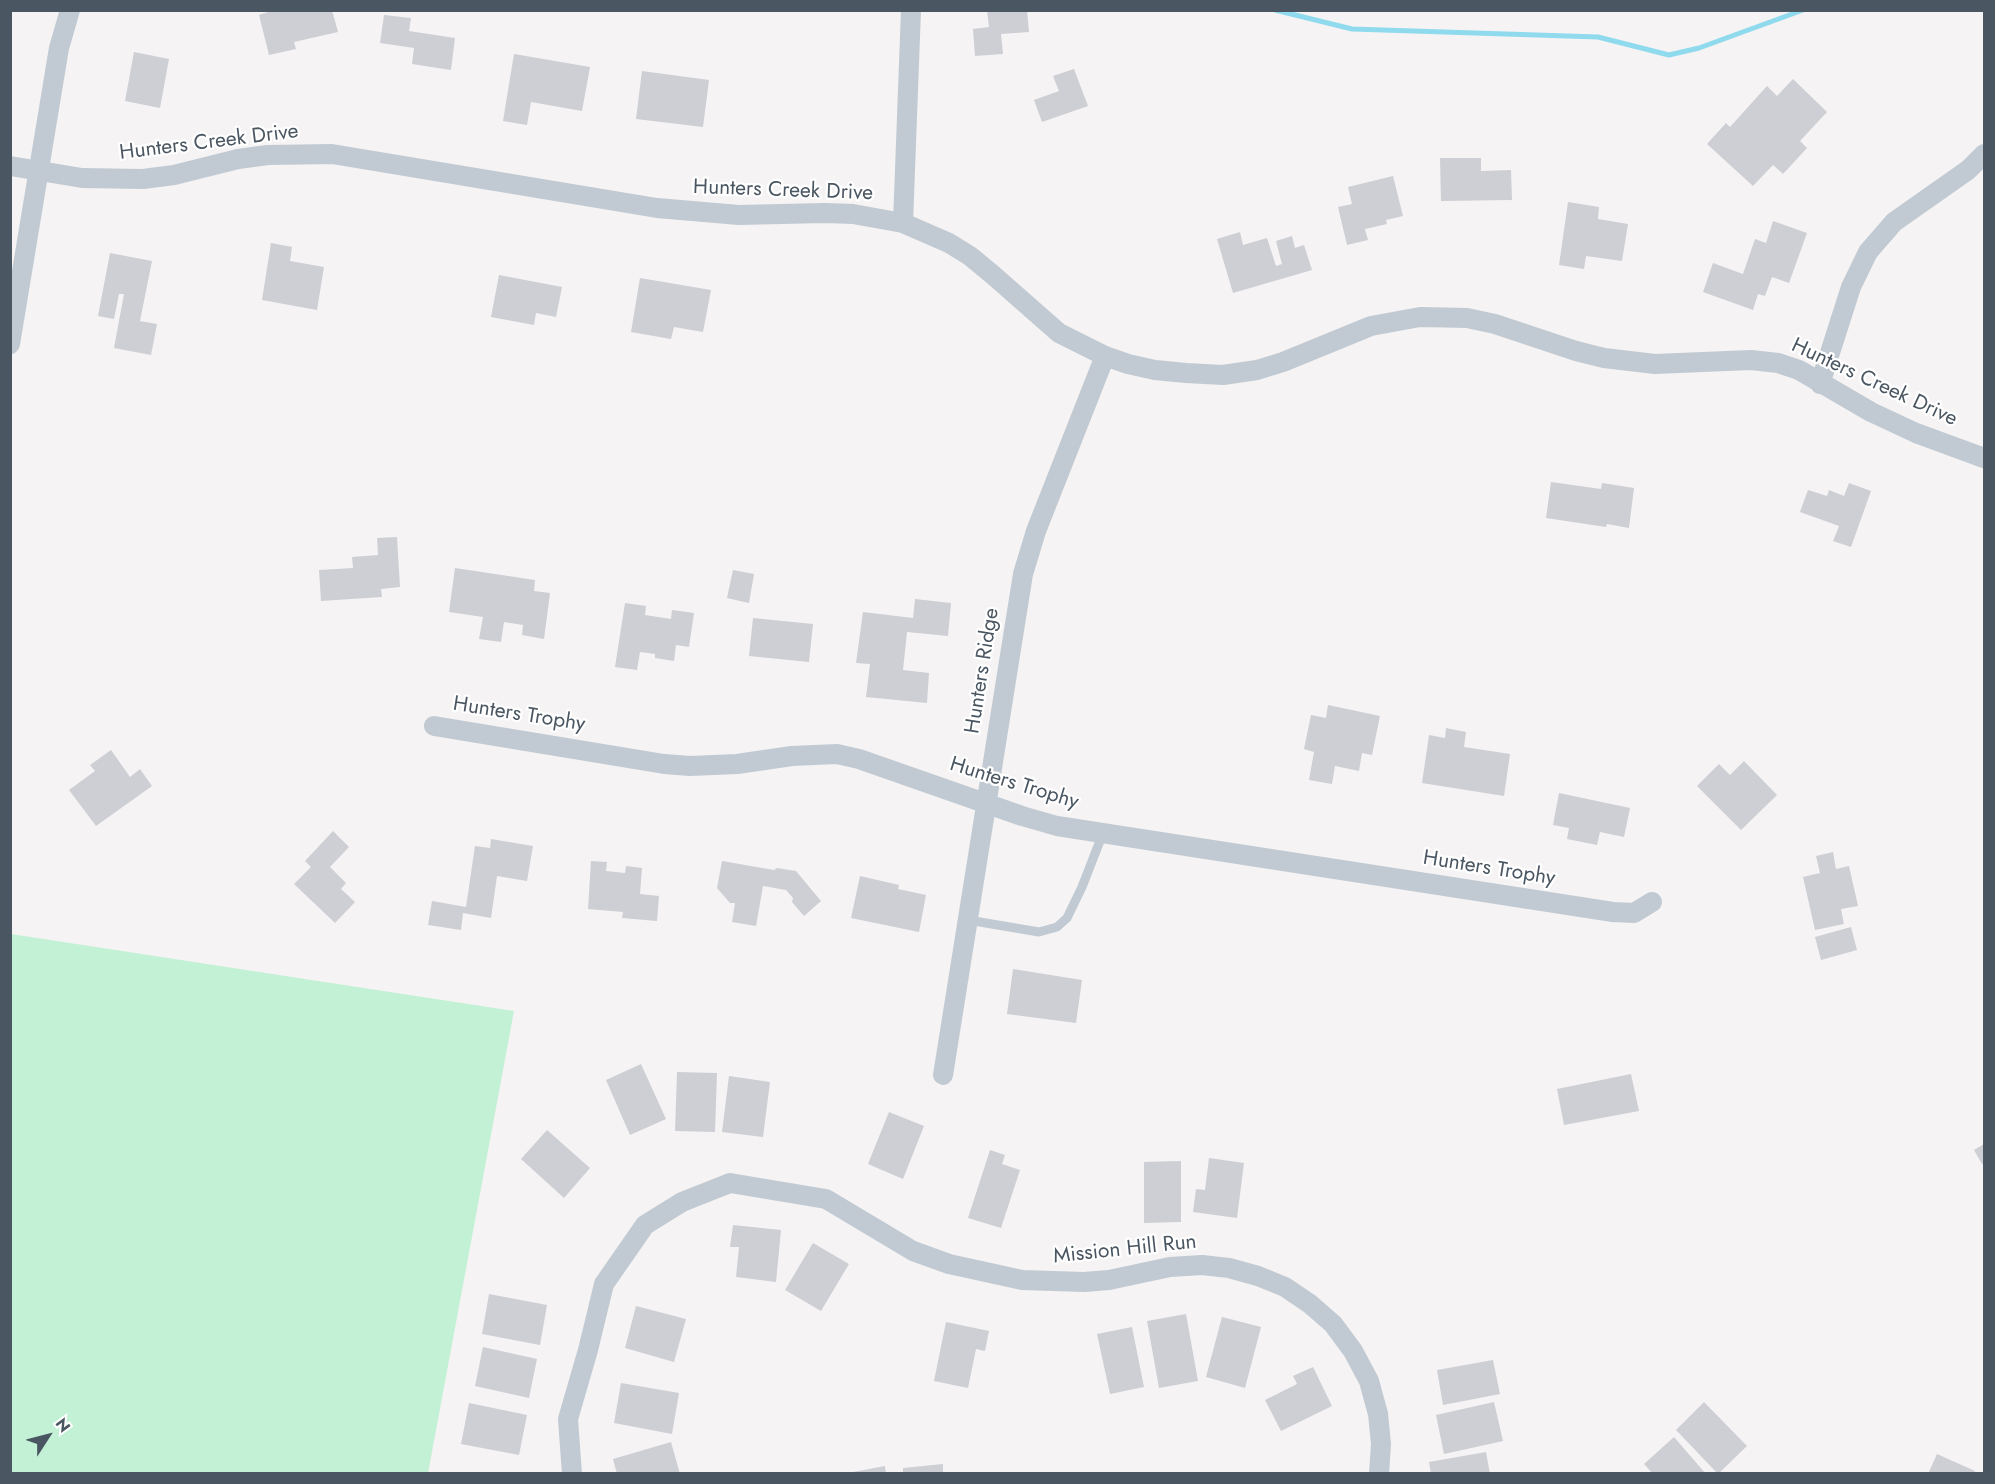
<!DOCTYPE html>
<style>
body{margin:0}
#map{position:relative;width:1995px;height:1484px;overflow:hidden;background:#f5f3f3;font-family:Jost,sans-serif}
canvas{display:block}
.frame{position:absolute;inset:0;border:12px solid #4a5661;pointer-events:none}
.north{position:absolute;left:18px;top:1406px;width:60px;height:60px;-webkit-text-stroke:4px #fff;paint-order:stroke;rotate:54deg;font-size:16px;font-weight:700;line-height:24px;text-align:center;color:#4a5661}
.north::after{content:'';display:block;margin:auto;width:21px;height:27px;background:#4a5661;clip-path:polygon(50% 0,100% 100%,50% 72%,0 100%)}
</style>
<div id="map">
<canvas width="1995" height="1484"></canvas>
<div class="frame"></div>
<div class="north">N</div>
</div>
<script>
const ctx = document.querySelector('canvas').getContext('2d');
ctx.lineJoin = 'round';
function paint(path, color) { ctx.fillStyle = color; ctx.fill(path, 'evenodd'); }
const toPath = rows => new Path2D(rows.map(r => 'M' + r).join(''));
function trace(path, color, width, dash) { ctx.strokeStyle = color; ctx.lineWidth = width; ctx.lineCap = dash ? 'butt' : 'round'; ctx.setLineDash(dash || []); ctx.stroke(path); }
function drawText(font, color, halo, rows, align = 'center') {
  ctx.font = font + ' Jost,sans-serif'; ctx.lineWidth = 4.5; ctx.setLineDash([]); ctx.textBaseline = 'middle'; ctx.strokeStyle = halo; ctx.fillStyle = color; for (const [text, x, y, turn = 0] of rows) {
    ctx.save(); ctx.translate(x, y); ctx.rotate((+turn || 0) * Math.PI / 180); ctx.textAlign = isNaN(turn) ? turn : align; if (halo) ctx.strokeText(text, 0, 0); ctx.fillText(text, 0, 0); ctx.restore();
  }
}
paint(toPath([
 [11,934,514,1011,428,1473,11,1473]
]), '#c3f1d5');
trace(toPath([
 [1275,10,1352,29,1598,37,1669,55,1699,48,1803,10]
]), '#90daee', 5);
paint(toPath([
 [267,10,332,10,338,32,294,42,296,49,269,55,259,15,268,12],
 [987,10,1027,10,1029,32,1001,34,1003,54,975,56,973,29,989,27],
 [384,15,411,18,409,31,455,38,451,70,412,64,414,48,380,43],
 [134,52,169,59,160,108,125,101],
 [514,54,590,67,582,111,531,102,527,125,503,121],
 [1074,69,1088,106,1042,122,1034,100,1059,91,1053,76],
 [642,71,709,80,703,127,636,119],
 [1793,79,1827,112,1800,141,1807,148,1783,174,1773,165,1753,186,1707,144,1726,123,1730,127,1767,86,1777,96],
 [1440,158,1481,158,1481,171,1511,170,1512,200,1441,201],
 [1393,176,1403,216,1386,220,1387,224,1365,229,1368,240,1347,245,1338,207,1352,204,1348,187],
 [1568,202,1599,207,1598,219,1628,224,1622,261,1586,256,1584,269,1559,265],
 [1773,221,1807,233,1789,283,1772,277,1765,296,1758,294,1753,310,1703,292,1713,263,1743,274,1755,239,1766,243],
 [1240,232,1243,245,1267,238,1276,266,1282,264,1276,241,1292,236,1295,248,1304,245,1312,270,1233,293,1217,239],
 [271,243,292,247,290,261,324,267,317,310,262,300],
 [110,253,152,261,140,321,157,324,151,355,114,348,124,294,119,294,114,319,98,316],
 [499,275,562,287,556,317,536,313,534,325,491,317],
 [640,278,711,290,703,332,674,327,671,339,631,332],
 [1551,482,1601,489,1602,483,1634,488,1629,528,1607,524,1606,527,1546,518],
 [1849,483,1871,491,1851,547,1833,541,1839,526,1800,512,1808,490,1827,496,1829,490,1844,496],
 [397,537,400,587,381,589,382,597,321,601,319,570,353,568,352,557,378,555,377,538],
 [455,568,535,580,534,591,550,593,544,639,522,635,523,625,504,622,501,642,479,639,483,617,449,612],
 [733,570,754,574,749,603,727,598],
 [915,599,951,603,948,636,907,632,903,670,929,673,927,703,866,697,870,664,856,663,863,612,913,618],
 [625,603,646,606,645,615,671,619,672,610,694,613,689,647,676,645,674,661,655,658,655,654,640,652,637,670,615,667],
 [753,618,813,624,809,662,749,656],
 [1328,705,1380,716,1372,755,1362,753,1359,771,1335,766,1332,784,1309,780,1314,752,1304,749,1311,715,1326,718],
 [1446,728,1466,732,1464,747,1510,754,1504,796,1422,783,1429,735,1445,738],
 [111,750,130,777,140,769,152,786,96,826,69,790,95,771,90,765],
 [1744,761,1777,795,1741,830,1697,786,1719,764,1730,775],
 [1559,793,1630,808,1624,837,1600,832,1597,845,1567,839,1569,828,1553,825],
 [333,831,349,847,330,867,346,883,341,889,355,902,335,923,294,884,311,867,305,861],
 [491,839,533,846,527,881,497,876,491,918,463,913,461,930,428,925,432,901,466,907,475,846,490,848],
 [1833,852,1836,869,1849,866,1858,906,1841,909,1844,924,1815,930,1803,877,1820,873,1816,856],
 [591,861,607,862,606,871,625,873,626,866,642,868,640,894,659,896,657,921,622,918,623,912,588,909],
 [722,861,774,870,777,868,796,871,821,901,804,916,792,902,793,898,786,890,763,886,756,926,732,922,735,903,730,903,717,888],
 [860,876,899,885,898,889,926,895,919,932,851,918],
 [1851,927,1857,950,1821,960,1815,937],
 [1013,969,1082,980,1076,1023,1007,1014],
 [641,1064,666,1119,630,1135,606,1080],
 [677,1072,717,1073,715,1132,675,1131],
 [1631,1074,1639,1111,1564,1125,1557,1089],
 [729,1076,770,1082,763,1137,722,1132],
 [889,1112,924,1126,903,1179,868,1164],
 [547,1130,590,1168,564,1198,521,1159],
 [1984,1144,1984,1163,1982,1164,1974,1150],
 [990,1150,1005,1155,1002,1164,1020,1170,1001,1228,968,1218],
 [1209,1158,1244,1163,1237,1218,1193,1212,1196,1189,1205,1190],
 [1181,1161,1181,1222,1144,1223,1144,1162],
 [733,1225,781,1230,776,1282,736,1277,739,1247,730,1247],
 [813,1243,849,1264,821,1311,785,1290],
 [489,1294,547,1305,540,1345,482,1334],
 [636,1306,686,1319,674,1362,625,1348],
 [1186,1314,1198,1381,1159,1388,1147,1321],
 [1222,1317,1261,1327,1245,1388,1206,1377],
 [946,1322,989,1331,985,1351,976,1349,968,1388,934,1381],
 [1132,1327,1144,1387,1110,1394,1097,1334],
 [483,1347,537,1359,529,1398,475,1386],
 [1493,1360,1500,1394,1443,1405,1437,1370],
 [1313,1367,1332,1406,1281,1431,1265,1400,1297,1384,1293,1376],
 [621,1383,679,1393,672,1434,614,1423],
 [1494,1402,1503,1441,1444,1454,1436,1415],
 [1704,1402,1747,1446,1718,1474,1676,1430],
 [469,1403,527,1415,519,1455,461,1444],
 [1674,1437,1706,1474,1653,1474,1644,1464],
 [671,1442,680,1474,617,1474,613,1459],
 [1486,1452,1490,1474,1431,1474,1429,1462],
 [1937,1454,1975,1471,1974,1474,1928,1474],
 [943,1464,943,1474,903,1474,903,1468],
 [885,1466,886,1474,853,1474,853,1472]
]), '#cdcfd5');
trace(toPath([
 [968,920,1039,932,1057,927,1067,918,1082,887,1103,833]
]), '#c1cad2', 9);
trace(toPath([
 [10,166,82,178,143,179,174,175,238,159,268,155,332,154,657,208,739,215,825,213,853,214,903,223,949,243,970,256,993,275,1059,333,1105,356,1128,364,1155,370,1186,373,1223,375,1257,370,1283,362,1371,326,1420,317,1467,318,1495,324,1576,351,1604,358,1655,364,1751,360,1778,363,1799,370,1871,412,1916,433,1984,458],
 [903,223,911,10],
 [10,344,59,48,70,10],
 [1820,384,1851,287,1868,252,1894,222,1968,170,1984,154],
 [434,726,664,764,690,766,737,764,792,756,837,754,859,759,1022,816,1057,826,1613,912,1634,913,1652,902],
 [943,1075,1023,574,1036,531,1105,356],
 [572,1474,568,1419,588,1350,604,1284,645,1225,682,1202,730,1183,826,1199,913,1251,949,1264,1022,1280,1084,1282,1109,1280,1170,1267,1202,1265,1229,1268,1258,1276,1285,1287,1310,1304,1333,1324,1353,1351,1369,1381,1378,1414,1381,1444,1379,1474]
]), '#c1cad2', 20);
drawText('21px', '#4a5661', '#fff', [
 ["Hunters Creek Drive",209,143,-7],
 ["Hunters Creek Drive",783,191,2],
 ["Hunters Creek Drive",1874,383,25],
 ["Hunters Ridge",983,671,-81],
 ["Hunters Trophy",519,715,9],
 ["Hunters Trophy",1014,784,17],
 ["Hunters Trophy",1489,869,9],
 ["Mission Hill Run",1125,1250,-6]
]);
</script>
